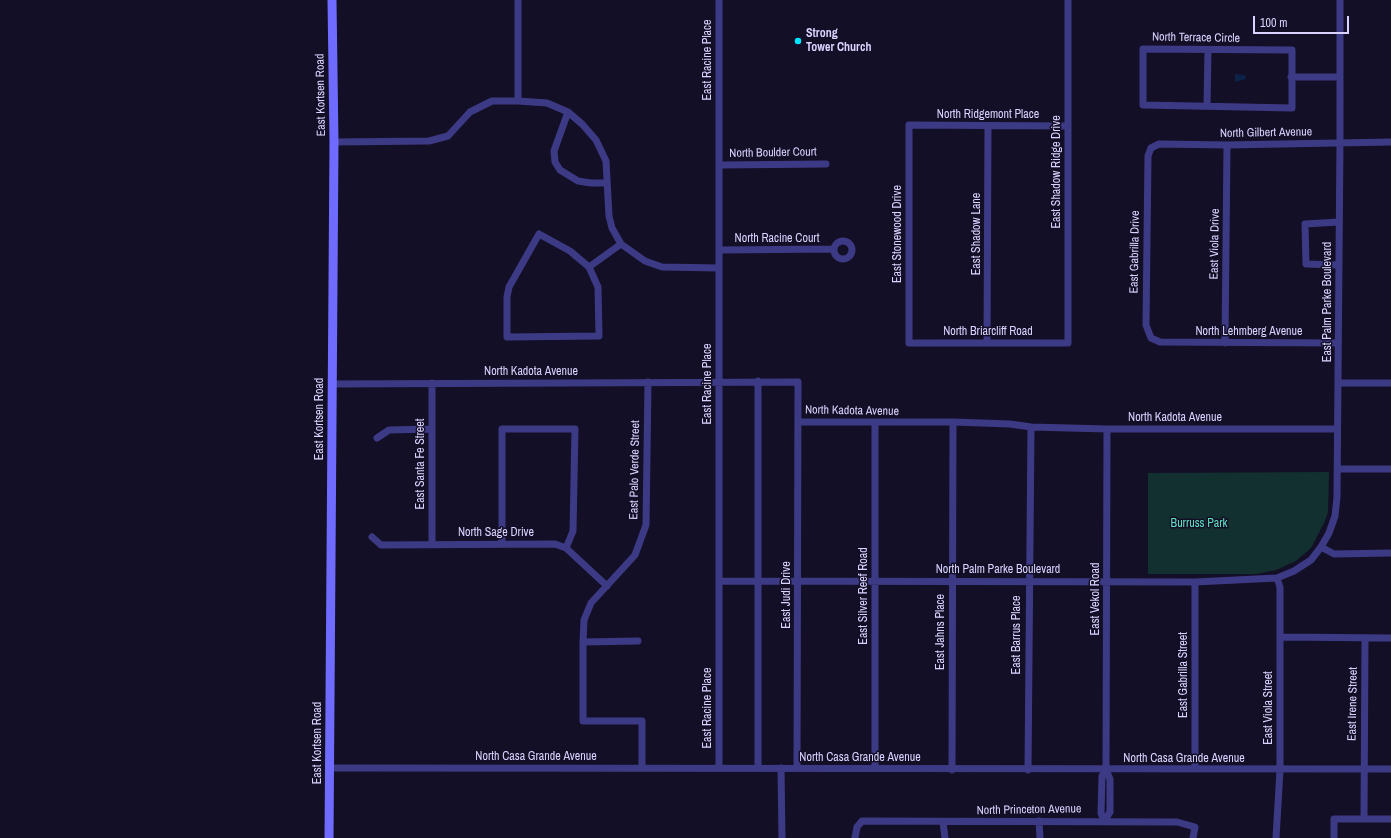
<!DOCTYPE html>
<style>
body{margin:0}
#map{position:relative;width:1391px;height:838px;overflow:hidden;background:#130f26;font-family:"Archivo Narrow",sans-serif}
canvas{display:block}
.scale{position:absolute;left:1253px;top:16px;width:96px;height:18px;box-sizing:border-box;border:2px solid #d9d4ff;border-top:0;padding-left:5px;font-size:12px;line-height:14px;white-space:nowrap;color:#d9d4ff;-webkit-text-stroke:3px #130f26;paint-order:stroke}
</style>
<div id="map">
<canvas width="1391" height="838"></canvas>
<div class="scale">100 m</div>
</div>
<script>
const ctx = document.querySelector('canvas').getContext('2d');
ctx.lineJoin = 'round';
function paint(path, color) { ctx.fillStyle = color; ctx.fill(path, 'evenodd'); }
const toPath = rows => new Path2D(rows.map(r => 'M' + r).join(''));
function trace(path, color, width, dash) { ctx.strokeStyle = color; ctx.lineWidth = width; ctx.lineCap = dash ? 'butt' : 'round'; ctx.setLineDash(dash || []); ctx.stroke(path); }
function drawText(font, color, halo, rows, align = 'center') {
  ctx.font = font + ' "Archivo Narrow",sans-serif'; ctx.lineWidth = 3; ctx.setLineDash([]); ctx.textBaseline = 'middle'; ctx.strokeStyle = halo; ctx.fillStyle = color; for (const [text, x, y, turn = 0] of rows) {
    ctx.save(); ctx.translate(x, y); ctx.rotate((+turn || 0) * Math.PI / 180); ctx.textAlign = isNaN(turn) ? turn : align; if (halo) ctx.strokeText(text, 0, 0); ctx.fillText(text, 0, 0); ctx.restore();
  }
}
paint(toPath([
 [1329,472,1328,512,1325,521,1311,548,1296,561,1276,570,1256,574,1148,574,1148,473]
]), '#12302f');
paint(toPath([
 [1235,74,1245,75,1246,79,1235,82]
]), '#0c2248');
trace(toPath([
 [1143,49,1292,50,1292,108,1143,105,1143,49],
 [1291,77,1340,77],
 [518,101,518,0],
 [1207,106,1208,50],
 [568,112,554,151,555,162,560,170,578,181,591,183,607,183],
 [1068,126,909,125,909,343,1068,343,1068,0],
 [334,142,429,141,448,136,470,112,492,101,518,101,547,103,568,112,582,124,596,140,606,161,609,216,612,228,621,244,645,261,662,267,719,268],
 [719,165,826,164],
 [539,234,570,251,589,267,598,287,599,336,507,337,507,297,509,287,539,234],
 '834 250a9 9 0 1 1 18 0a9 9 0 1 1-18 0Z',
 [719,250,834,249],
 [1338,265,1306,264,1305,224,1339,222],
 [589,267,621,244],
 [987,343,988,126],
 [1225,343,1227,145],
 [1338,343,1160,342,1151,338,1146,325,1148,156,1151,148,1159,144,1227,145,1391,142],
 [432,383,432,545],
 [1338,383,1391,383],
 [333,384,798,382,797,768],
 [799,422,953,422,1010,424,1031,427,1107,429,1337,429],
 [377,438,389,430,432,429],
 [1338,469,1391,469],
 [372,537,381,545,555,544,566,548,607,586],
 [502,544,502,429,575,429,573,531,566,548],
 [1321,547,1334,554,1391,553],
 [719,581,1195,582,1277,578,1294,571,1311,560,1321,547,1329,533,1335,516,1337,497,1340,142,1340,0],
 [1281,637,1391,638],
 [583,642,638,641],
 [330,768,1391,769],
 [642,768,642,721,583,721,583,642,584,620,591,603,635,555,646,525,648,382],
 [719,768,719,0],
 [758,768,758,381],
 [781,768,782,838],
 [875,768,875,423],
 [1195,769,1195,582],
 [952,770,953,422],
 [1028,770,1031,427],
 [1106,770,1102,776,1101,813,1104,821,1110,812,1110,779,1106,770,1107,429],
 [1364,819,1365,638],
 [1039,821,1040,838],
 [943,822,945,838],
 [855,838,857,827,862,821,1177,822,1195,827,1193,838],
 [1276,838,1280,770,1280,587,1277,578],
 [1334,838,1334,819,1391,819]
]), '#3d3a85', 7);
trace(toPath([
 [329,838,334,142,332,0]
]), '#6f6bff', 9);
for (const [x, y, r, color] of [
 [798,41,4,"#00e5ff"]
]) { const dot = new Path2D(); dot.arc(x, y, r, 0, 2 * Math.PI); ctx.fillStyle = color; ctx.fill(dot); trace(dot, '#130f26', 1.5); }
drawText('bold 12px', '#d9d4ff', '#130f26', [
 ["Strong",806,34],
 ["Tower Church",806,48]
], 'left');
drawText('12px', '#d9d4ff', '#130f26', [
 ["North Terrace Circle",1196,38,1],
 ["East Racine Place",708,60,-90],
 ["East Kortsen Road",321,95,-91],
 ["North Ridgemont Place",988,115],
 ["North Gilbert Avenue",1266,133,-1],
 ["North Boulder Court",773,153,-1],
 ["East Shadow Ridge Drive",1057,172,-90],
 ["East Stonewood Drive",898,234,-90],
 ["East Shadow Lane",977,234,-90],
 ["North Racine Court",777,239],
 ["East Viola Drive",1215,244,-89],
 ["East Gabrilla Drive",1135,252,-89],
 ["East Palm Parke Boulevard",1328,302,-90],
 ["North Briarcliff Road",988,332],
 ["North Lehmberg Avenue",1249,332],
 ["North Kadota Avenue",531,372],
 ["East Racine Place",708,384,-90],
 ["North Kadota Avenue",852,411,1],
 ["North Kadota Avenue",1175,418],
 ["East Kortsen Road",320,419,-90],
 ["East Santa Fe Street",421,464,-90],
 ["East Palo Verde Street",635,470,-89],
 ["North Sage Drive",496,533],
 ["North Palm Parke Boulevard",998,570],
 ["East Judi Drive",787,595,-90],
 ["East Silver Reef Road",864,596,-90],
 ["East Vekol Road",1096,599,-90],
 ["East Jahns Place",941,632,-90],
 ["East Barrus Place",1017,635,-90],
 ["East Gabrilla Street",1184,675,-90],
 ["East Irene Street",1353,704,-89],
 ["East Racine Place",708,708,-90],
 ["East Viola Street",1269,708,-90],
 ["East Kortsen Road",318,743,-90],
 ["North Casa Grande Avenue",536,757],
 ["North Casa Grande Avenue",860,758],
 ["North Casa Grande Avenue",1184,759],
 ["North Princeton Avenue",1029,810,-1]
]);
drawText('12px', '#5fe0c0', '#130f26', [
 ["Burruss Park",1199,524]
]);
</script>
